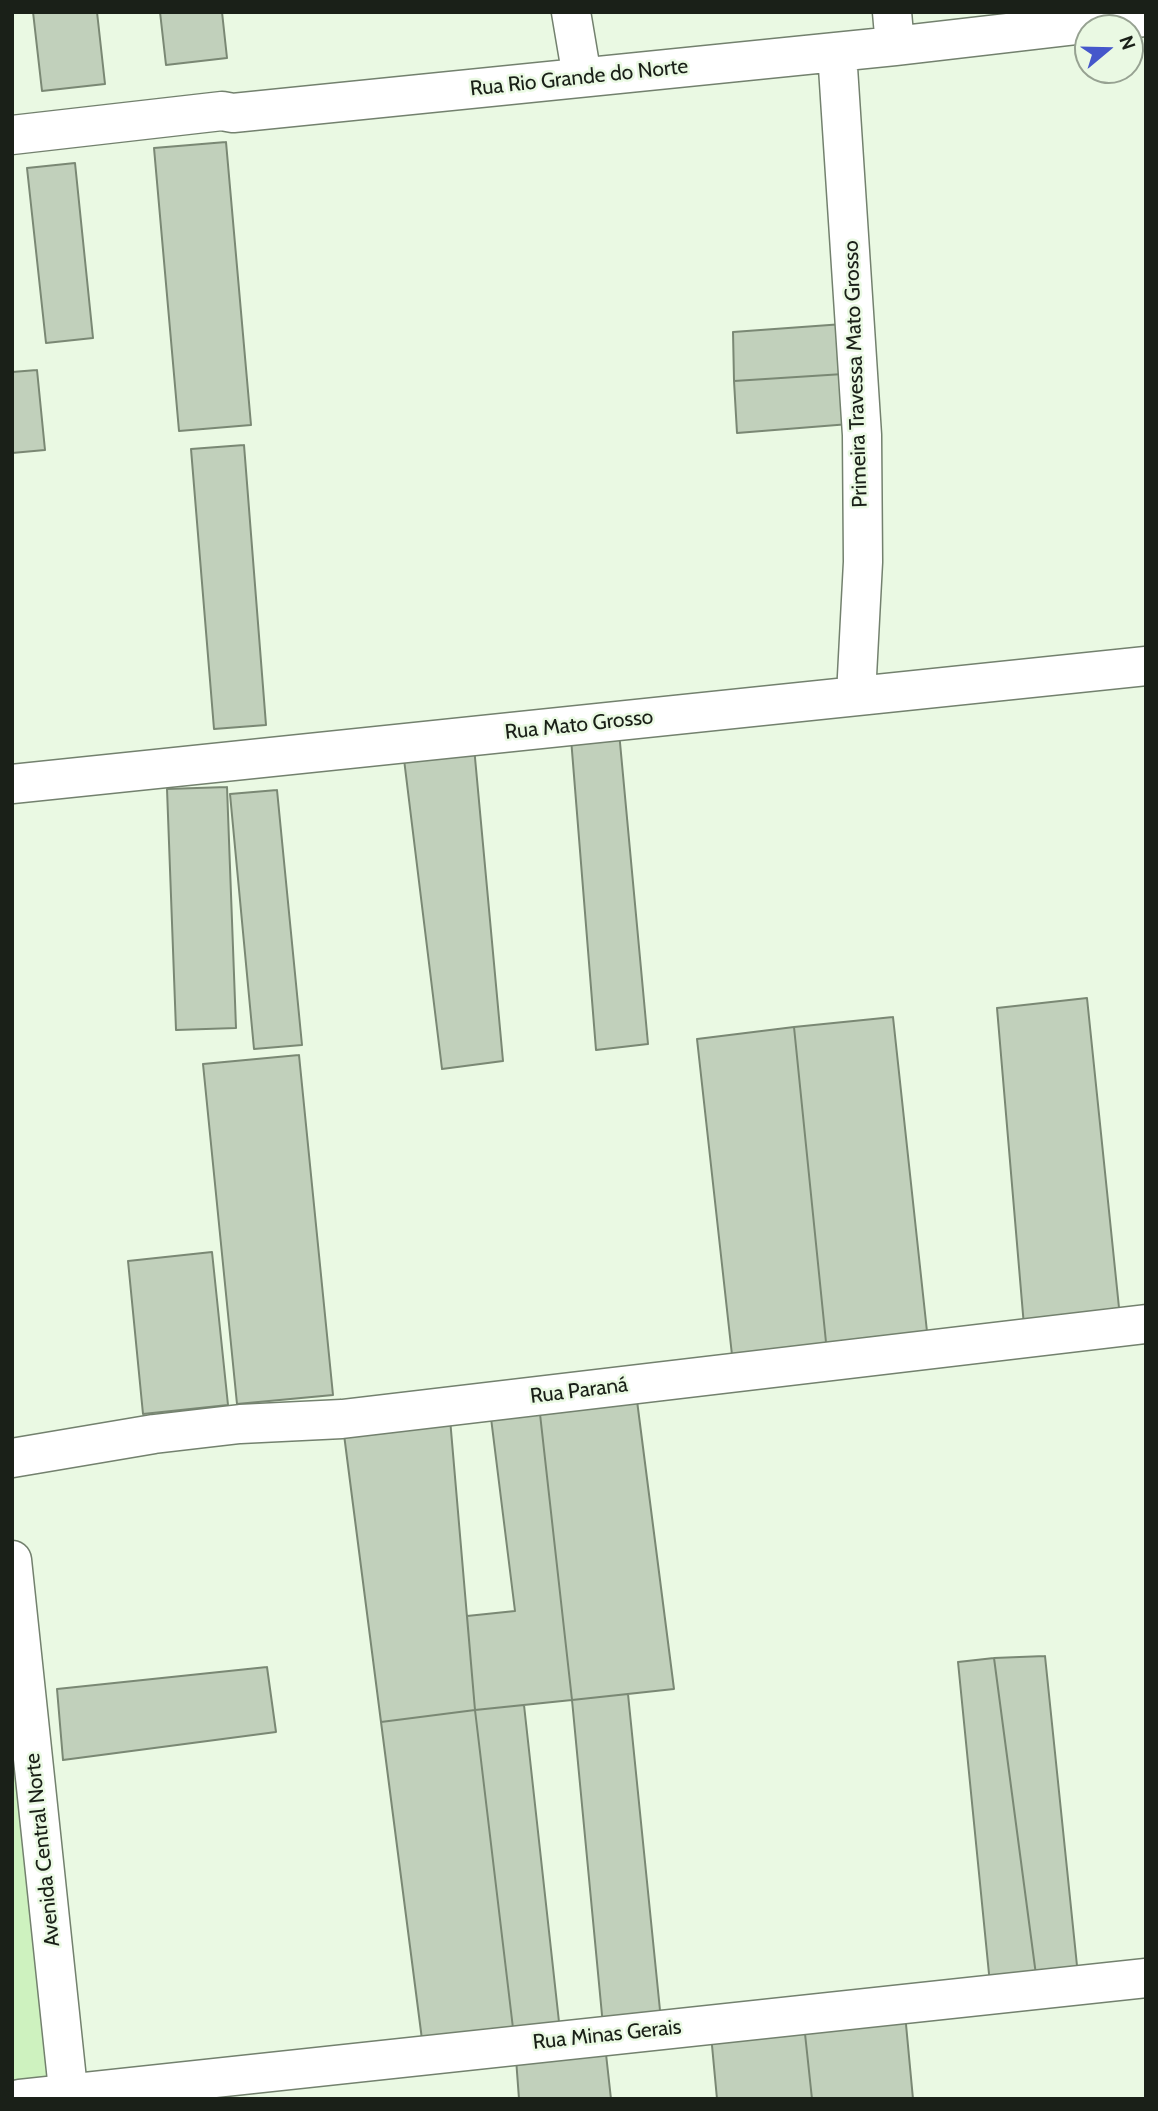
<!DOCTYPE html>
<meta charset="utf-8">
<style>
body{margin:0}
#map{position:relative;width:1158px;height:2111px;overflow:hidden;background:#eaf9e3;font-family:Cabin,sans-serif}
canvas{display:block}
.frame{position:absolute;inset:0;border:14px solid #1a2018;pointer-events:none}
.north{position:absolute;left:1074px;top:14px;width:70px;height:70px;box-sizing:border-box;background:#eaf9e3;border:2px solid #97a292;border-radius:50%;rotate:71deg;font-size:19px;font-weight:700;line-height:28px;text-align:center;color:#1a2018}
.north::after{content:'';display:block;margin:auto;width:24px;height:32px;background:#4557cb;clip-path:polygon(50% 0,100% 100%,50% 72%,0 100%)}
</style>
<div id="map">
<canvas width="1158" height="2111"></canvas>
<div class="frame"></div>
<div class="north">N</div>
</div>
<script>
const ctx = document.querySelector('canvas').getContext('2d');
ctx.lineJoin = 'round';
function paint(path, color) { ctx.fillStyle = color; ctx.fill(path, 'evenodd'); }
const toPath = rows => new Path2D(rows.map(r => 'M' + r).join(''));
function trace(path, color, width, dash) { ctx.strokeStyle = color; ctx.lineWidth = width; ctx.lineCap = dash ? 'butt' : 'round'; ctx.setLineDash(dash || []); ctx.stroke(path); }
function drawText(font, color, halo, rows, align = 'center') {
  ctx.font = font + ' Cabin,sans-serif'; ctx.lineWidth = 5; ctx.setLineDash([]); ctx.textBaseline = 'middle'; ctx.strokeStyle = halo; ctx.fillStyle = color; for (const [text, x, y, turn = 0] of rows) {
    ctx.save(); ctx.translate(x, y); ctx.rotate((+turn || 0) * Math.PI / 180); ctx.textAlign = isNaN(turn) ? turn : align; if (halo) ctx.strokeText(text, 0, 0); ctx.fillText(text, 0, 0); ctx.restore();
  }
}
paint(toPath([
 [12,1575,68,2093,12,2099]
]), '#cef2bf');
const building = toPath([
 [33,12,97,12,105,84,42,91,33,12],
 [160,12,222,12,227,58,166,65,160,12],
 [226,142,251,425,179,431,154,148,226,142],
 [75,163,93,338,46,343,27,168,75,163],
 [857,323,859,373,734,381,733,332,857,323],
 [37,370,45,450,12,453,12,372,37,370],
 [859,373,862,423,737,433,734,381,859,373],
 [244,445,266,725,214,729,191,449,244,445],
 [618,721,648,1044,596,1050,570,726,618,721],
 [473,736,503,1061,442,1069,402,743,473,736],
 [227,787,236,1028,176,1030,167,789,227,787],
 [277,790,302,1045,254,1049,230,794,277,790],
 [1087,998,1121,1327,1025,1338,997,1008,1087,998],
 [893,1017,929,1350,828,1362,794,1027,893,1017],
 [794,1027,828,1362,734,1373,697,1039,794,1027],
 [299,1055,333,1395,237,1404,203,1064,299,1055],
 [212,1252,228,1405,143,1414,128,1261,212,1252],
 [635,1385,674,1689,572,1700,538,1396,635,1385],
 [538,1396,572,1700,475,1710,467,1616,515,1611,489,1402,538,1396],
 [449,1407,475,1710,381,1722,342,1419,449,1407],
 [1045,1656,1079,1985,1038,1990,994,1658,1045,1656],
 [994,1658,1038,1990,991,1994,958,1662,994,1658],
 [267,1667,276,1732,63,1760,57,1689,267,1667],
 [628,1694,662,2030,604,2036,572,1700,628,1694],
 [524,1705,561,2040,515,2045,475,1710,524,1705],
 [475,1710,515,2045,424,2055,381,1722,475,1710],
 [904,2003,913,2099,812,2099,803,2015,904,2003],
 [803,2015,812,2099,717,2099,710,2024,803,2015],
 [604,2036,611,2099,519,2099,515,2045,604,2036]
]);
paint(building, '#c1d0bb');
trace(building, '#7a8874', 2);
const minor = toPath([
 [571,12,582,77],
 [892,12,895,46],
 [837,52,862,435,863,562,856,695],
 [12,135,222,111,233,113,895,46,1146,17],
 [12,784,1146,666],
 [12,1458,154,1434,240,1424,342,1419,1146,1324],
 [20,2099,1146,1978]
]);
const major = toPath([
 [12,1560,69,2099]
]);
trace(minor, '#73816e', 41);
trace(major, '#73816e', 41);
trace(minor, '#fff', 38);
trace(major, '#fff', 38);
drawText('21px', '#1a2018', '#eaf9e3', [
 ["Rua Rio Grande do Norte",579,78,-6],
 ["Primeira Travessa Mato Grosso",856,374,-92],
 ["Rua Mato Grosso",579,725,-6],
 ["Rua Paraná",579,1391,-7],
 ["Avenida Central Norte",43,1850,-96],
 ["Rua Minas Gerais",607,2035,-6]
]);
</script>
